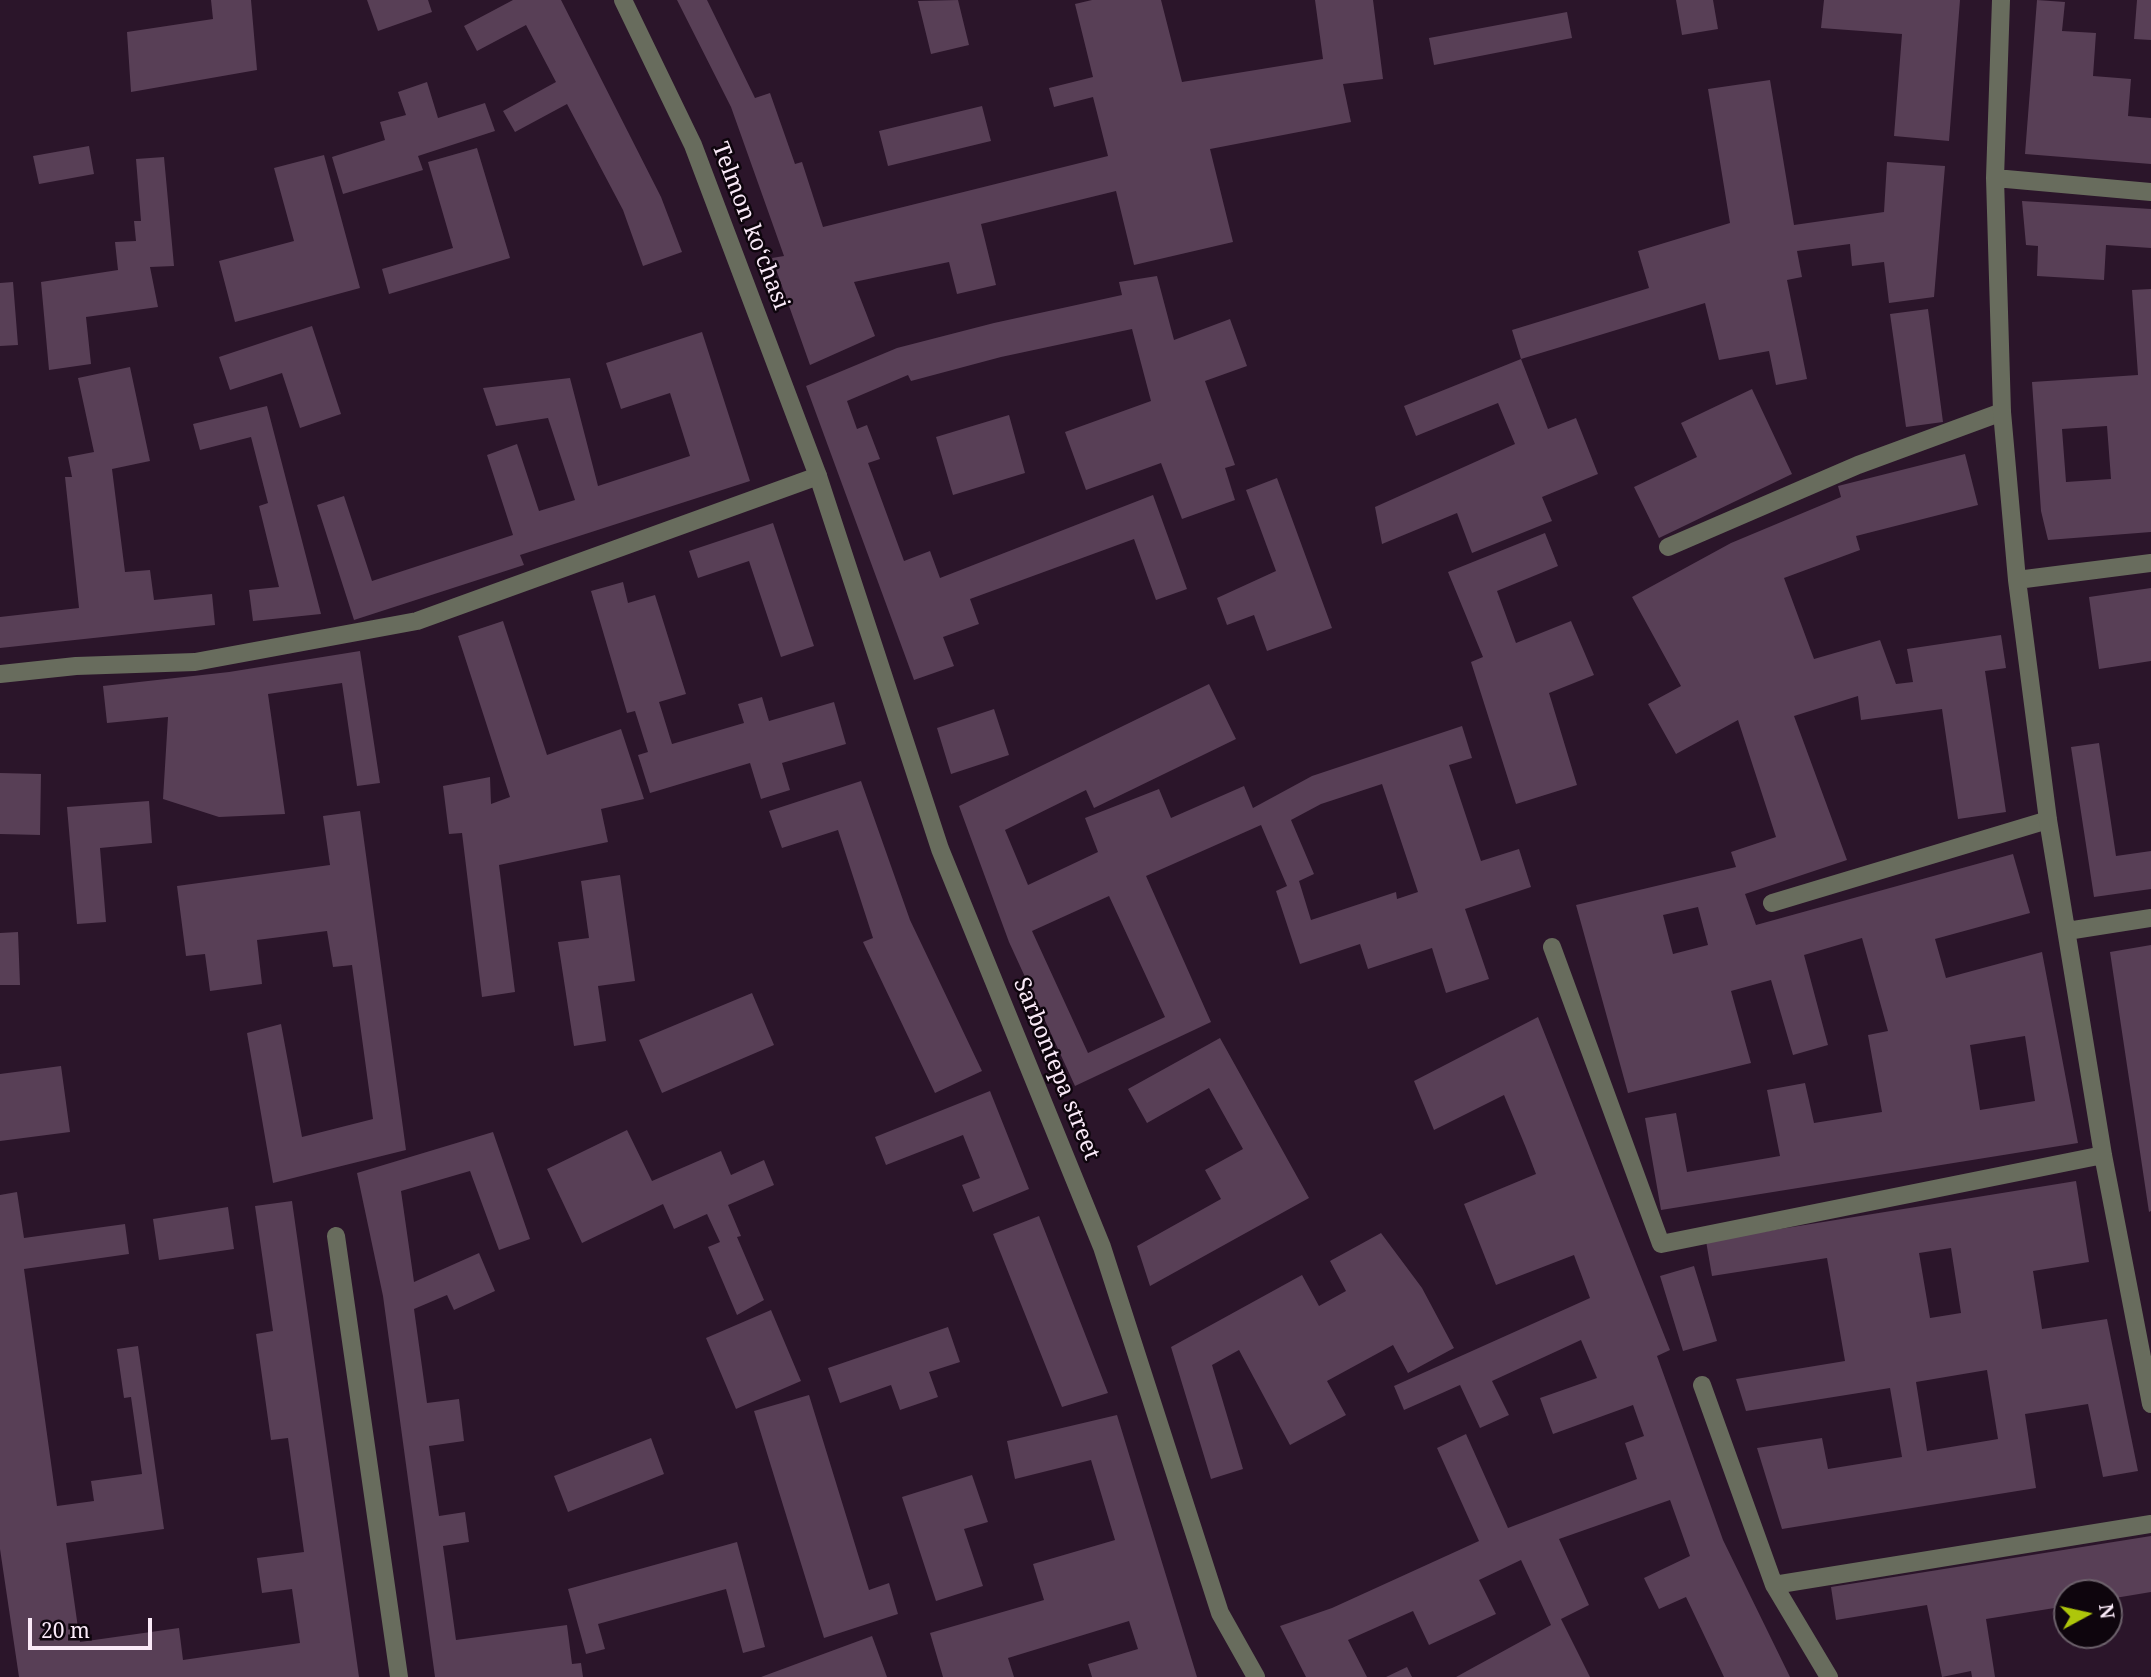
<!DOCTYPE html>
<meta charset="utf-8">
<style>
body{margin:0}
#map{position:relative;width:2151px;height:1677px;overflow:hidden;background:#2b152a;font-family:"Noto Serif",serif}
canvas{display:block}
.north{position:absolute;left:2053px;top:1579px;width:70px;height:70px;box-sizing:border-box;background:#0e050d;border:2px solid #6c616b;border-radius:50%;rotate:82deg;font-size:19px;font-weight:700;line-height:28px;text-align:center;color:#faeaf8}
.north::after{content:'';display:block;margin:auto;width:24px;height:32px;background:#aec60b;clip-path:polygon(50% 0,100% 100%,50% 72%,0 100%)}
.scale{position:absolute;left:28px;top:1618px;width:124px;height:32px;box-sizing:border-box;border:4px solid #faeaf8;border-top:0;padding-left:9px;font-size:21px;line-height:24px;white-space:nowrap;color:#faeaf8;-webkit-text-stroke:5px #0e050d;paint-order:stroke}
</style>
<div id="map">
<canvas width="2151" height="1677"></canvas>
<div class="north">N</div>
<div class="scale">20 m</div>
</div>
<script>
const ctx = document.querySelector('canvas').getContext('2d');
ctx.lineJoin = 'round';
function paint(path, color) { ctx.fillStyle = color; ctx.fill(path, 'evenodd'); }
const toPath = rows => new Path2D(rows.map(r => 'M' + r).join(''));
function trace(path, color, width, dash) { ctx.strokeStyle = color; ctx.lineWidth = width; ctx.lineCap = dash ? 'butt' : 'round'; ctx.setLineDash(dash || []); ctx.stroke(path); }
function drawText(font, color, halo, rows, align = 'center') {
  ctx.font = font + ' "Noto Serif",serif'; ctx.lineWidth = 5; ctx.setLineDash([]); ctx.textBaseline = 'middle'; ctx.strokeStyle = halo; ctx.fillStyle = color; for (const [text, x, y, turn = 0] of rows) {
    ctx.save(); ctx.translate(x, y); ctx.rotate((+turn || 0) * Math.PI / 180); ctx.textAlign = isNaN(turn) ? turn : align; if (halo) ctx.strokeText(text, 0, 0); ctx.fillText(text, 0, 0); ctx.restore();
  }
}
paint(toPath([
 [211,0,251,0,257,70,131,92,127,32,213,19],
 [367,0,428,0,432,12,378,31],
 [513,0,561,0,661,197,682,252,643,266,623,210,567,104,515,132,503,111,556,82,526,25,477,51,464,26],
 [677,0,707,0,755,98,770,93,795,164,802,162,823,227,1108,156,1093,97,1054,107,1049,88,1093,77,1075,4,1092,0,1161,0,1182,82,1323,59,1315,0,1373,0,1383,79,1343,84,1351,122,1210,149,1233,242,1134,265,1116,191,981,224,996,285,957,294,949,262,854,282,875,336,810,365,772,258,784,256,731,107],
 [958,0,969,45,931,54,918,1],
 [1676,0,1713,0,1718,29,1682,35],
 [1824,0,1960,0,1949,141,1894,136,1902,34,1821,28],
 [2037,0,2065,2,2062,31,2096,33,2093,76,2131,79,2128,116,2151,118,2151,164,2025,154],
 [2137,0,2151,0,2151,40,2134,39],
 [1567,12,1572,38,1434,65,1429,38],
 [1770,80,1794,225,1884,212,1887,162,1945,166,1934,297,1889,303,1884,262,1852,266,1850,244,1797,251,1802,277,1787,280,1807,379,1776,385,1769,351,1719,360,1705,303,1521,359,1512,330,1649,288,1638,251,1730,223,1708,89],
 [427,82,438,118,485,103,495,131,418,156,423,170,343,194,332,157,385,140,380,122,406,115,398,92],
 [982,106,991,141,888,166,879,131],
 [89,146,94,174,39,184,33,156],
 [477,148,510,258,389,294,382,269,453,248,428,162],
 [324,155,360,288,235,322,219,261,294,241,274,168],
 [164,157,174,266,150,267,158,307,86,317,91,364,49,370,41,282,118,270,115,242,136,241,134,221,141,221,136,159],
 [2022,201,2151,209,2151,248,2106,245,2104,280,2037,276,2038,246,2026,245],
 [1157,276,1174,340,1230,319,1247,366,1205,381,1235,465,1225,468,1235,500,1182,519,1161,463,1086,490,1065,432,1151,401,1132,329,1001,357,911,381,908,375,847,401,857,429,867,425,880,459,868,463,904,561,930,551,940,578,1153,495,1187,589,1156,600,1134,539,970,599,979,624,943,637,954,666,914,680,806,386,897,348,994,323,1122,295,1119,282],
 [13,282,18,345,0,346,0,283],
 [2151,289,2151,532,2048,540,2041,511,2032,382,2138,375,2132,290],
 [2107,426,2111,479,2066,482,2062,429],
 [1928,309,1943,422,1906,427,1890,314],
 [312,326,341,414,300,428,282,373,230,390,219,357],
 [702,332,750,481,520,555,524,565,354,620,317,505,344,496,372,581,513,535,487,455,517,444,539,511,575,500,548,418,496,426,483,388,570,378,598,486,690,456,670,393,621,409,606,363],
 [1521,359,1548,429,1576,418,1598,474,1542,497,1552,521,1472,553,1457,513,1382,544,1375,507,1515,444,1498,403,1416,436,1404,406],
 [130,367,150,461,112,469,125,572,150,570,154,600,212,594,215,625,0,648,0,617,79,608,65,477,72,477,68,457,94,452,78,378],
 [1752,389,1792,474,1659,538,1634,487,1697,457,1681,423],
 [267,406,321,614,253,621,249,590,279,587,259,506,268,503,251,437,200,450,193,424],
 [1009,415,1025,473,953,495,936,437],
 [1965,454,1978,505,1856,536,1860,550,1784,578,1814,659,1880,640,1896,684,1913,682,1907,649,2001,635,2006,668,1985,671,2006,812,1958,819,1942,709,1861,720,1858,696,1794,716,1847,860,1745,894,1756,925,2013,854,2030,913,1935,939,1946,978,2042,952,2078,1143,1661,1210,1645,1118,1676,1113,1687,1172,1780,1156,1767,1090,1805,1083,1814,1123,1882,1112,1868,1035,1888,1031,1862,938,1804,955,1828,1045,1793,1055,1771,980,1731,991,1751,1063,1628,1093,1576,905,1736,867,1731,852,1776,837,1738,720,1676,754,1648,704,1681,686,1632,597,1731,543,1841,497,1838,486],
 [1698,907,1708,945,1673,954,1663,915],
 [2025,1036,2035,1101,1980,1110,1970,1045],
 [1277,478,1332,628,1267,651,1254,615,1227,625,1217,598,1276,571,1246,490],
 [773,523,814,646,781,657,749,561,698,578,689,551],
 [1545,533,1558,566,1497,591,1516,643,1571,621,1594,675,1549,693,1577,785,1516,804,1471,662,1483,657,1448,572],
 [623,582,628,603,655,595,686,694,659,702,672,744,744,723,738,704,762,697,769,721,834,702,846,744,782,763,790,790,761,799,750,763,650,793,638,755,648,752,635,711,627,713,591,591],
 [2151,588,2151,661,2099,669,2089,597],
 [503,621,547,755,621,729,644,799,601,809,608,842,499,865,515,992,482,997,462,833,449,834,443,786,490,777,491,804,510,797,458,636],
 [360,651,380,783,357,786,342,683,268,694,285,814,219,817,163,799,168,717,107,723,103,686,229,672],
 [1209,684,1236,739,1094,808,1086,790,1005,830,1028,885,1098,852,1085,818,1159,789,1171,818,1244,786,1253,808,1312,776,1462,726,1472,758,1449,765,1481,861,1519,849,1531,887,1465,909,1489,979,1446,993,1432,948,1368,969,1360,944,1300,964,1276,891,1287,886,1261,825,1146,876,1211,1022,1075,1086,1009,942,959,806],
 [1382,784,1418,892,1397,899,1396,892,1311,920,1299,881,1314,874,1291,820,1321,804],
 [1109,896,1165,1017,1088,1053,1032,931],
 [994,709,1009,755,951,774,937,728],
 [2099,743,2116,856,2151,851,2151,889,2094,897,2071,747],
 [0,773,41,774,40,835,0,834],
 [861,781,910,920,982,1071,935,1093,863,942,873,938,838,830,782,848,769,811],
 [149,801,152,843,100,848,106,922,77,924,67,807],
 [360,811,406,1150,273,1183,247,1033,281,1024,302,1137,373,1119,352,965,333,967,327,931,257,940,262,984,210,991,205,954,186,956,177,886,330,865,323,816],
 [620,875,635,981,598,986,606,1041,574,1046,558,942,589,938,581,881],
 [18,932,20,985,0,985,0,933],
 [2151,945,2151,1211,2149,1212,2110,952],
 [752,993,774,1045,662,1093,639,1040],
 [1538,1017,1670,1350,1657,1356,1723,1540,1790,1677,1724,1677,1686,1597,1659,1609,1644,1578,1690,1556,1670,1500,1559,1539,1589,1605,1561,1619,1590,1677,1456,1677,1551,1625,1521,1560,1479,1580,1496,1614,1429,1645,1413,1611,1348,1640,1367,1677,1306,1677,1280,1626,1332,1608,1479,1541,1437,1448,1466,1434,1508,1528,1637,1479,1625,1443,1644,1436,1633,1405,1553,1434,1540,1398,1597,1378,1581,1340,1492,1381,1509,1415,1480,1428,1460,1385,1404,1410,1394,1386,1590,1298,1574,1255,1496,1285,1464,1204,1536,1174,1526,1148,1504,1095,1434,1130,1414,1081],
 [1220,1038,1309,1198,1150,1286,1137,1246,1221,1199,1205,1170,1243,1149,1209,1088,1147,1123,1128,1089],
 [61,1066,70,1132,0,1141,0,1074],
 [990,1091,1029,1189,973,1212,962,1185,980,1178,963,1135,886,1165,875,1137],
 [627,1130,652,1181,721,1151,731,1175,764,1160,774,1185,728,1205,741,1236,737,1237,764,1300,737,1315,708,1247,720,1242,707,1214,674,1229,663,1204,582,1243,547,1169],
 [493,1132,530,1239,499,1250,470,1171,401,1191,414,1282,479,1253,495,1291,454,1310,447,1295,414,1309,427,1403,459,1399,464,1441,429,1446,439,1516,465,1512,469,1542,443,1546,456,1640,567,1625,572,1664,581,1663,583,1677,435,1677,383,1296,357,1173],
 [2076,1181,2089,1262,2033,1271,2042,1329,2107,1319,2138,1471,2103,1477,2088,1404,2025,1414,2036,1488,1782,1529,1757,1448,1822,1438,1828,1469,1902,1457,1890,1388,1746,1411,1736,1379,1845,1361,1827,1258,1712,1276,1706,1241],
 [1951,1248,1961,1313,1930,1318,1919,1253],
 [1987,1370,1998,1439,1927,1451,1916,1382],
 [17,1192,24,1238,125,1224,129,1254,24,1269,57,1506,94,1501,91,1481,142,1474,131,1397,124,1398,117,1349,138,1346,164,1529,66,1543,80,1642,179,1628,183,1660,300,1643,292,1589,262,1593,257,1558,304,1552,288,1438,271,1440,256,1334,273,1331,255,1206,292,1201,359,1677,19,1677,0,1549,0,1195],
 [228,1207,234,1249,159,1260,153,1219],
 [1039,1216,1108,1393,1062,1407,993,1234],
 [1381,1233,1422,1288,1454,1348,1408,1373,1393,1345,1327,1381,1346,1415,1290,1445,1239,1350,1212,1365,1243,1469,1211,1479,1171,1347,1302,1275,1319,1306,1346,1291,1330,1261],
 [1694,1266,1717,1341,1683,1351,1660,1276],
 [771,1310,801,1381,736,1409,706,1338],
 [948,1327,960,1362,929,1372,938,1397,900,1410,891,1385,840,1403,828,1368],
 [809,1395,869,1590,889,1583,898,1614,824,1638,754,1411],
 [1117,1415,1197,1677,1092,1677,1088,1664,1138,1649,1129,1621,1008,1658,1014,1677,943,1677,930,1633,1044,1600,1033,1564,1115,1540,1091,1460,1015,1479,1007,1441],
 [651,1438,664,1474,568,1512,554,1476],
 [972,1475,988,1522,964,1529,983,1586,936,1601,902,1497],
 [2151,1536,2151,1592,2109,1599,2109,1593,2067,1593,2067,1606,1986,1619,1995,1677,1972,1677,1971,1671,1942,1677,1927,1605,1836,1620,1831,1587],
 [737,1542,765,1647,743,1653,726,1589,598,1624,605,1649,586,1654,568,1589],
 [872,1636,887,1677,761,1677],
 [1407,1667,1412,1677,1386,1677]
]), '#583f56');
trace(toPath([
 [1668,547,1858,465,2002,412],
 [0,674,76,666,195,662,417,621,818,476],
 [1772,903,2048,820],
 [336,1236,399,1677]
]), '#686c5d', 18);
trace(toPath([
 [2001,0,1995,178,2002,412,2017,580,2048,820,2103,1155,2151,1404],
 [1995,178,2151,192],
 [2017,580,2151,563],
 [2067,931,2151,918],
 [1552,947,1661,1244,2103,1155],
 [1702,1385,1774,1585,1829,1677],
 [1774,1585,2151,1524]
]), '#686c5d', 18);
trace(toPath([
 [623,0,693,145,818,476,940,849,1102,1247,1220,1613,1256,1677]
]), '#686c5d', 18);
drawText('23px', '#faeaf8', '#0e050d', [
 ["Telmon koʻchasi",750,226,69],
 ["Sarbontepa street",1056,1069,68]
]);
</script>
